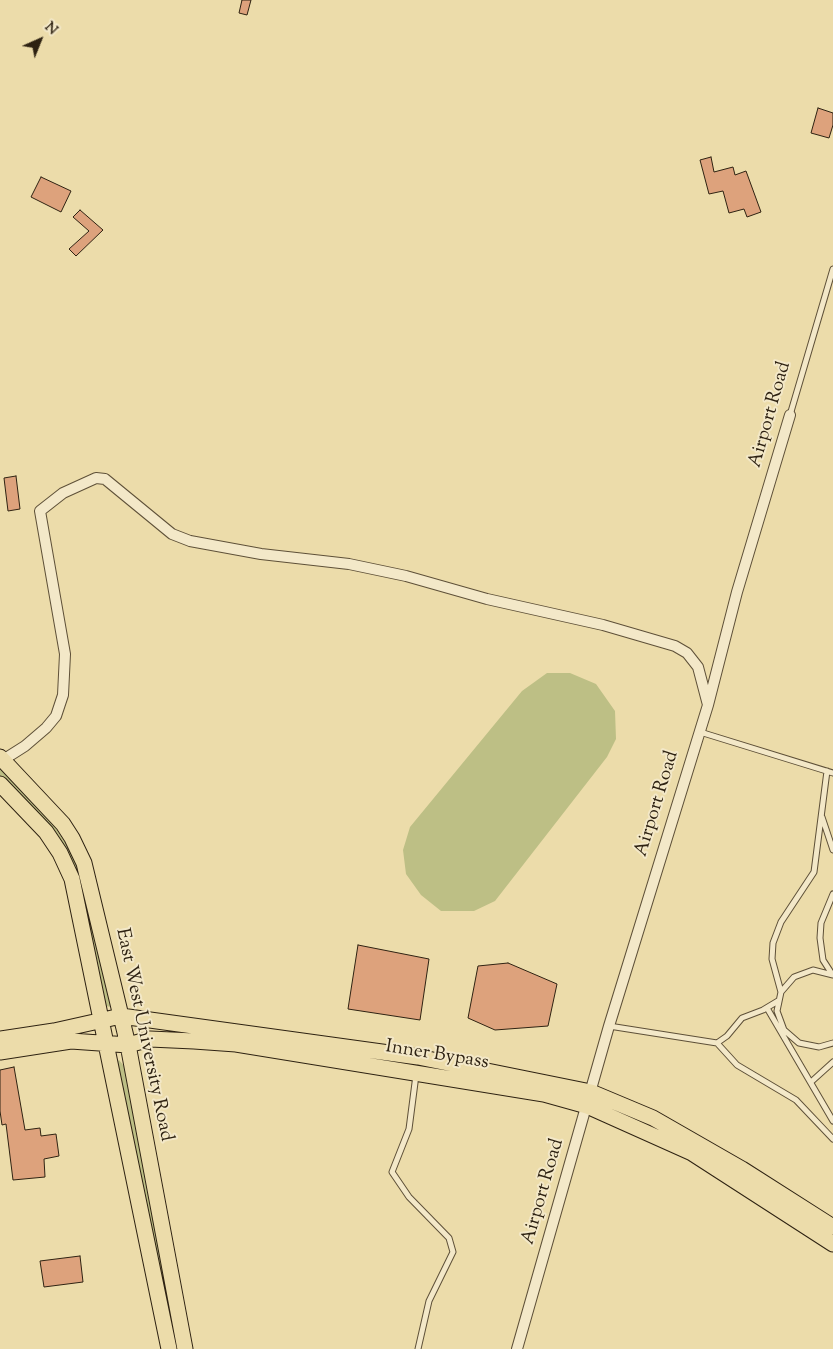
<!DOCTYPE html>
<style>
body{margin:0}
#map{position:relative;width:833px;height:1349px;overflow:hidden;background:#ecdcaa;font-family:"Sorts Mill Goudy",serif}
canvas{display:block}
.north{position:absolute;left:15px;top:15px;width:50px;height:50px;-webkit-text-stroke:4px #f3e8c8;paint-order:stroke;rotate:44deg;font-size:14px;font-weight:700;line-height:20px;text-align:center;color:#2e2212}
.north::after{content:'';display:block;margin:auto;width:18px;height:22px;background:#2e2212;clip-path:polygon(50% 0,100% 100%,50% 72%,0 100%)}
</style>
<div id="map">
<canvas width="833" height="1349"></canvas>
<div class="north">N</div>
</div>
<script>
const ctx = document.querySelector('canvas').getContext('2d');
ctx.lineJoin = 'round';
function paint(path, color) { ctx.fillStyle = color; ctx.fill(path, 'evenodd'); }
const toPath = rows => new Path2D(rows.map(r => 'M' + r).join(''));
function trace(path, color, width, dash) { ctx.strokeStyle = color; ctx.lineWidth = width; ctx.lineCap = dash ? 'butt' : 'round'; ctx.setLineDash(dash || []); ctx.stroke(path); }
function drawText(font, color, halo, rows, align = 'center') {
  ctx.font = font + ' "Sorts Mill Goudy",serif'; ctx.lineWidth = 4; ctx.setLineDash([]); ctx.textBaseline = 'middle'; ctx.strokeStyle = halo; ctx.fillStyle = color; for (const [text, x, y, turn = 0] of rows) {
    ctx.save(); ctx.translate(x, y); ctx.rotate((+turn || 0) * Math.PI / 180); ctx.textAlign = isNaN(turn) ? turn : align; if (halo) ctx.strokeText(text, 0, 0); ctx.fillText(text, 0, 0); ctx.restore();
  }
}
paint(toPath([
 [547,673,570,673,596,684,615,711,616,739,607,757,495,901,474,911,441,911,421,895,406,874,403,850,410,827,522,691],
 [0,769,53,824,74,857,82,876,111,1007,105,1006,71,867,0,779],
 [119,1060,124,1066,184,1349,177,1349,116,1063]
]), '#bdbf85');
const building = toPath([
 [242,0,251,0,247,15,239,13,242,0],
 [818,108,833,113,833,125,829,138,811,133,818,108],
 [711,157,714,172,733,167,735,175,746,171,761,212,747,217,744,209,729,213,723,191,709,194,700,160,711,157],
 [41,177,71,191,61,212,31,197,41,177],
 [80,210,103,230,76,256,69,249,89,231,73,217,80,210],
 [16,476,20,509,8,511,4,478,16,476],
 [358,945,429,959,420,1020,348,1009,358,945],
 [508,963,557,984,548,1026,495,1030,468,1018,478,966,508,963],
 [14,1067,25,1130,40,1128,41,1136,56,1134,59,1156,44,1159,45,1177,13,1180,6,1124,2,1125,0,1111,0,1070,14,1067],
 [80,1256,83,1282,44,1287,40,1261,80,1256]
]);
paint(building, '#dda27c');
trace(building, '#2e2212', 1);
const service = toPath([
 [790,415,833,269],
 [700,732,833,773],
 [822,817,833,850],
 [832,974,823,960,820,938,821,923,833,894],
 [833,975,813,970,794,977,781,992,777,1011,784,1030,799,1043,819,1047,833,1043],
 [781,992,772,959,773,943,781,922,814,872,827,771],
 [767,1008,833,1121],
 [609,1026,717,1043,737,1065,796,1100,833,1139],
 [717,1043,727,1036,742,1018,763,1010,778,1001],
 [416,1075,409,1129,392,1172,409,1197,449,1238,453,1252,429,1301,418,1349],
 [811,1082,833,1062]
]);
const minor = toPath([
 [3,760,25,746,46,728,56,716,63,695,65,654,40,511,63,493,96,478,105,479,172,534,190,541,261,554,349,564,406,576,487,599,603,625,675,646,687,653,698,667,708,705],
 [517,1349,609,1026,708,705,737,592,790,415]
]);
const primary = toPath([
 [0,757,63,824,72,838,84,863,128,1045,185,1349],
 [0,784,46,832,60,853,72,879,169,1349],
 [0,1039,54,1031,121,1016,418,1057,591,1092,653,1118,742,1169,833,1227],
 [0,1052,71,1041,128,1045,150,1039,194,1041,236,1044,544,1094,587,1106,692,1153,833,1244]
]);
trace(service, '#5e5038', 7);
trace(minor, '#5e5038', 12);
trace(primary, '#2e2212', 17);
trace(service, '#f3e8c8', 5);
trace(minor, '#f3e8c8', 10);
trace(primary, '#ecdcaa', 15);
drawText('19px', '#2e2212', '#f3e8c8', [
 ["Airport Road",771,415,-74],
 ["Airport Road",658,804,-73],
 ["East West University Road",143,1035,78],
 ["Inner Bypass",437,1056,9],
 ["Airport Road",544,1192,-74]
]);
</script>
